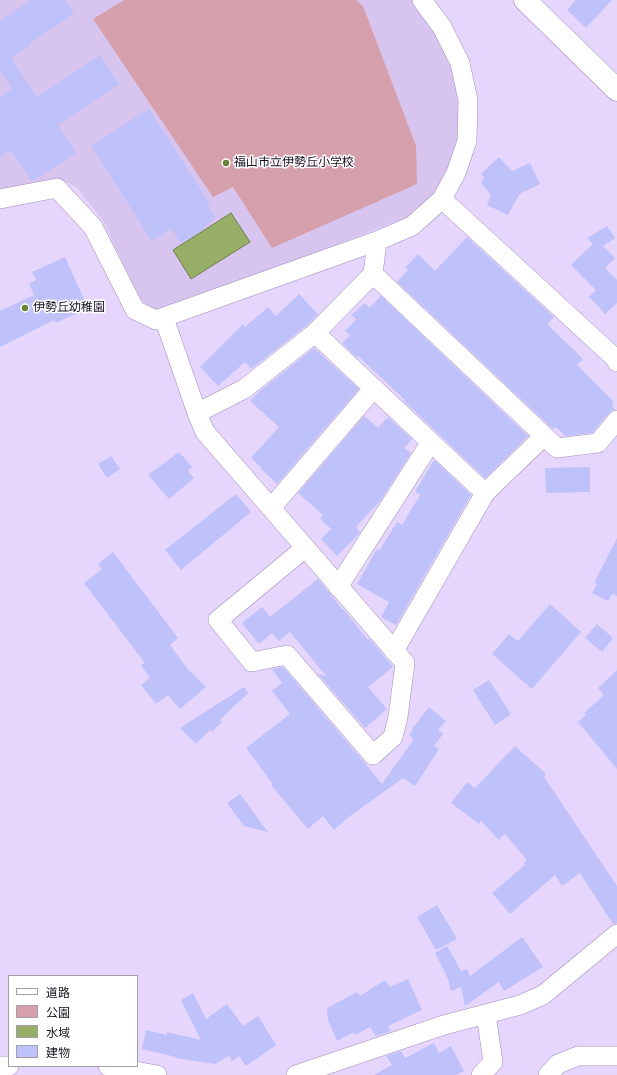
<!DOCTYPE html>
<meta charset="utf-8">
<style>
body{margin:0}
#map{position:relative;width:617px;height:1075px;overflow:hidden;background:#e6d6fe;font-family:Karla,"Noto Sans JP",sans-serif}
canvas{display:block}
.legend{position:absolute;left:8px;top:975px;width:130px;height:92px;box-sizing:border-box;background:#fff;border:1px solid #a39fa6;margin:0;padding:5px 7px;list-style:none;font-size:12px;color:#181021}
.legend li{display:flex;align-items:center;gap:8px;height:20px}
.legend b{width:20px;border:1px solid #a39fa6}
</style>
<div id="map">
<canvas width="617" height="1075"></canvas>
<ul class="legend">
<li><b style="height:5px;background:#fff"></b>道路</li>
<li><b style="height:11px;background:#d69fac"></b>公園</li>
<li><b style="height:11px;background:#97ae66"></b>水域</li>
<li><b style="height:11px;background:#bfc1fa"></b>建物</li>
</ul>
</div>
<script>
const ctx = document.querySelector('canvas').getContext('2d');
ctx.lineJoin = 'round';
function paint(path, color) { ctx.fillStyle = color; ctx.fill(path, 'evenodd'); }
const toPath = rows => new Path2D(rows.map(r => 'M' + r).join(''));
function trace(path, color, width, dash) { ctx.strokeStyle = color; ctx.lineWidth = width; ctx.lineCap = dash ? 'butt' : 'round'; ctx.setLineDash(dash || []); ctx.stroke(path); }
function drawText(font, color, halo, rows, align = 'center') {
  ctx.font = font + ' Karla,"Noto Sans JP",sans-serif'; ctx.lineWidth = 3; ctx.setLineDash([]); ctx.textBaseline = 'middle'; ctx.strokeStyle = halo; ctx.fillStyle = color; for (const [text, x, y, turn = 0] of rows) {
    ctx.save(); ctx.translate(x, y); ctx.rotate((+turn || 0) * Math.PI / 180); ctx.textAlign = isNaN(turn) ? turn : align; if (halo) ctx.strokeText(text, 0, 0); ctx.fillText(text, 0, 0); ctx.restore();
  }
}
paint(toPath([
 [0,0,413,0,443,45,456,75,463,108,459,144,444,181,415,214,160,313,149,308,139,297,102,219,77,188,67,182,0,192]
]), '#d7c5f0');
paint(toPath([
 [124,0,356,0,363,6,416,146,417,184,272,248,233,187,213,197,93,19]
]), '#d69fac');
const water = toPath([
 [231,213,250,242,191,279,173,250,231,213]
]);
paint(water, '#97ae66');
trace(water, '#717f51', 1);
paint(toPath([
 [32,0,65,0,74,14,30,43,31,45,11,58,37,97,100,55,119,84,58,125,76,153,32,181,11,150,0,157,0,97,12,89,0,71,0,21],
 [576,0,612,0,586,28,567,10],
 [149,109,210,204,207,206,216,218,204,227,205,229,181,243,171,229,152,241,91,146],
 [499,157,512,171,530,163,540,184,521,193,517,198,508,215,487,205,491,195,481,183,484,177,481,174],
 [607,226,615,238,603,246,615,258,605,268,617,280,617,303,605,314,589,297,596,290,571,265,593,244,587,238],
 [467,237,554,317,547,324,583,359,577,365,613,401,612,402,614,404,612,406,615,409,609,413,592,433,565,436,556,427,553,429,397,282,408,270,405,268,418,254,435,271],
 [65,257,88,308,56,323,54,320,0,347,0,311,34,295,29,284,36,280,32,272],
 [299,294,318,314,306,326,251,369,245,362,218,386,200,367,243,324,245,327,268,307,276,316],
 [381,296,528,436,485,478,404,401,405,400,357,355,357,358,342,343,350,335,345,331,356,319,351,315,365,303,369,308],
 [314,348,359,389,277,484,260,468,261,467,251,458,279,427,250,401,261,390],
 [364,416,378,428,388,417,412,439,404,448,411,453,380,501,356,527,360,532,358,535,337,556,321,539,331,529,320,519,323,515,298,493],
 [179,452,192,467,188,471,194,478,169,499,148,475],
 [111,456,120,469,107,478,98,464],
 [434,460,471,495,396,625,381,617,389,602,357,584,377,549,379,551,397,522,402,525,420,495,415,492],
 [590,467,590,492,546,493,545,468],
 [236,494,251,512,181,570,165,550],
 [617,538,617,596,612,594,608,601,592,593,597,584,594,583],
 [113,552,178,638,170,645,187,668,206,687,180,709,168,695,156,704,141,685,150,678,141,665,145,663,84,583,102,569,98,564],
 [318,579,342,609,343,609,368,640,369,638,393,667,368,687,387,709,365,728,318,674,326,676,290,632,279,641,272,633,259,644,242,623,262,607,270,617],
 [550,604,581,632,532,689,492,654,509,634,518,641],
 [597,624,613,638,602,652,585,638],
 [283,667,365,763,382,784,414,739,409,735,413,730,412,729,429,707,446,721,438,730,443,734,434,746,439,749,415,786,403,778,350,816,334,830,323,816,308,829,271,785,272,783,246,748,290,714,272,691,282,683,272,669],
 [617,670,617,769,578,722,586,715,584,713,604,695,598,688],
 [489,680,511,714,495,725,473,690],
 [244,687,248,693,220,720,222,722,212,732,210,730,196,744,180,728],
 [515,746,546,774,544,777,617,886,617,923,613,924,580,873,562,886,555,875,510,914,492,893,525,865,524,862,527,860,505,834,499,840,481,821,479,824,451,803,467,782,475,788],
 [240,794,268,832,244,826,227,803],
 [437,905,457,939,436,950,417,917],
 [522,937,543,967,504,991,499,982,465,1006,461,987,451,991,448,979,435,953,447,946,461,971,467,969,470,976],
 [408,979,422,1010,388,1026,391,1031,376,1036,370,1027,355,1035,354,1032,337,1041,328,1020,327,1008,357,992,360,996,385,980,390,987],
 [193,993,206,1019,227,1004,243,1026,258,1016,276,1045,246,1066,239,1056,232,1061,229,1056,215,1064,176,1058,176,1057,142,1049,146,1030,167,1035,167,1032,201,1040,181,1000],
 [434,1043,439,1053,451,1046,464,1071,456,1075,374,1075,392,1065,386,1056,401,1051,405,1058]
]), '#bfc1fa');
const minor = toPath([
 [0,199,57,188,93,227,135,310,156,320,377,241,412,226,442,199,456,173,467,141,468,100,460,63,442,27,422,0],
 [442,199,617,360,617,362],
 [377,241,373,274,557,448,598,443,617,420],
 [164,318,197,413],
 [315,333,485,493],
 [271,508,374,388],
 [305,548,218,620,252,662,287,655,373,755,393,737,398,717,405,663,271,508,205,432,197,413,244,389,315,333,373,274],
 [338,587,431,442],
 [394,651,485,493,544,436],
 [0,1066,9,1066],
 [108,1066,157,1075],
 [296,1075,444,1025,520,1005,543,995,617,934],
 [481,1075,493,1062,486,1014],
 [548,1075,558,1064,578,1056,617,1056]
]);
const tertiary = toPath([
 [525,0,617,90]
]);
trace(minor, '#9f8cb9', 20);
trace(tertiary, '#9f8cb9', 23);
trace(minor, '#fff', 19);
trace(tertiary, '#fff', 22);
for (const [x, y, r, color] of [
 [226,163,4,"#6c8335"],
 [25,308,4,"#6c8335"]
]) { const dot = new Path2D(); dot.arc(x, y, r, 0, 2 * Math.PI); ctx.fillStyle = color; ctx.fill(dot); trace(dot, '#fff', 1.5); }
drawText('12px', '#181021', '#fff', [
 ["福山市立伊勢丘小学校",234,163],
 ["伊勢丘幼稚園",33,308]
], 'left');
</script>
